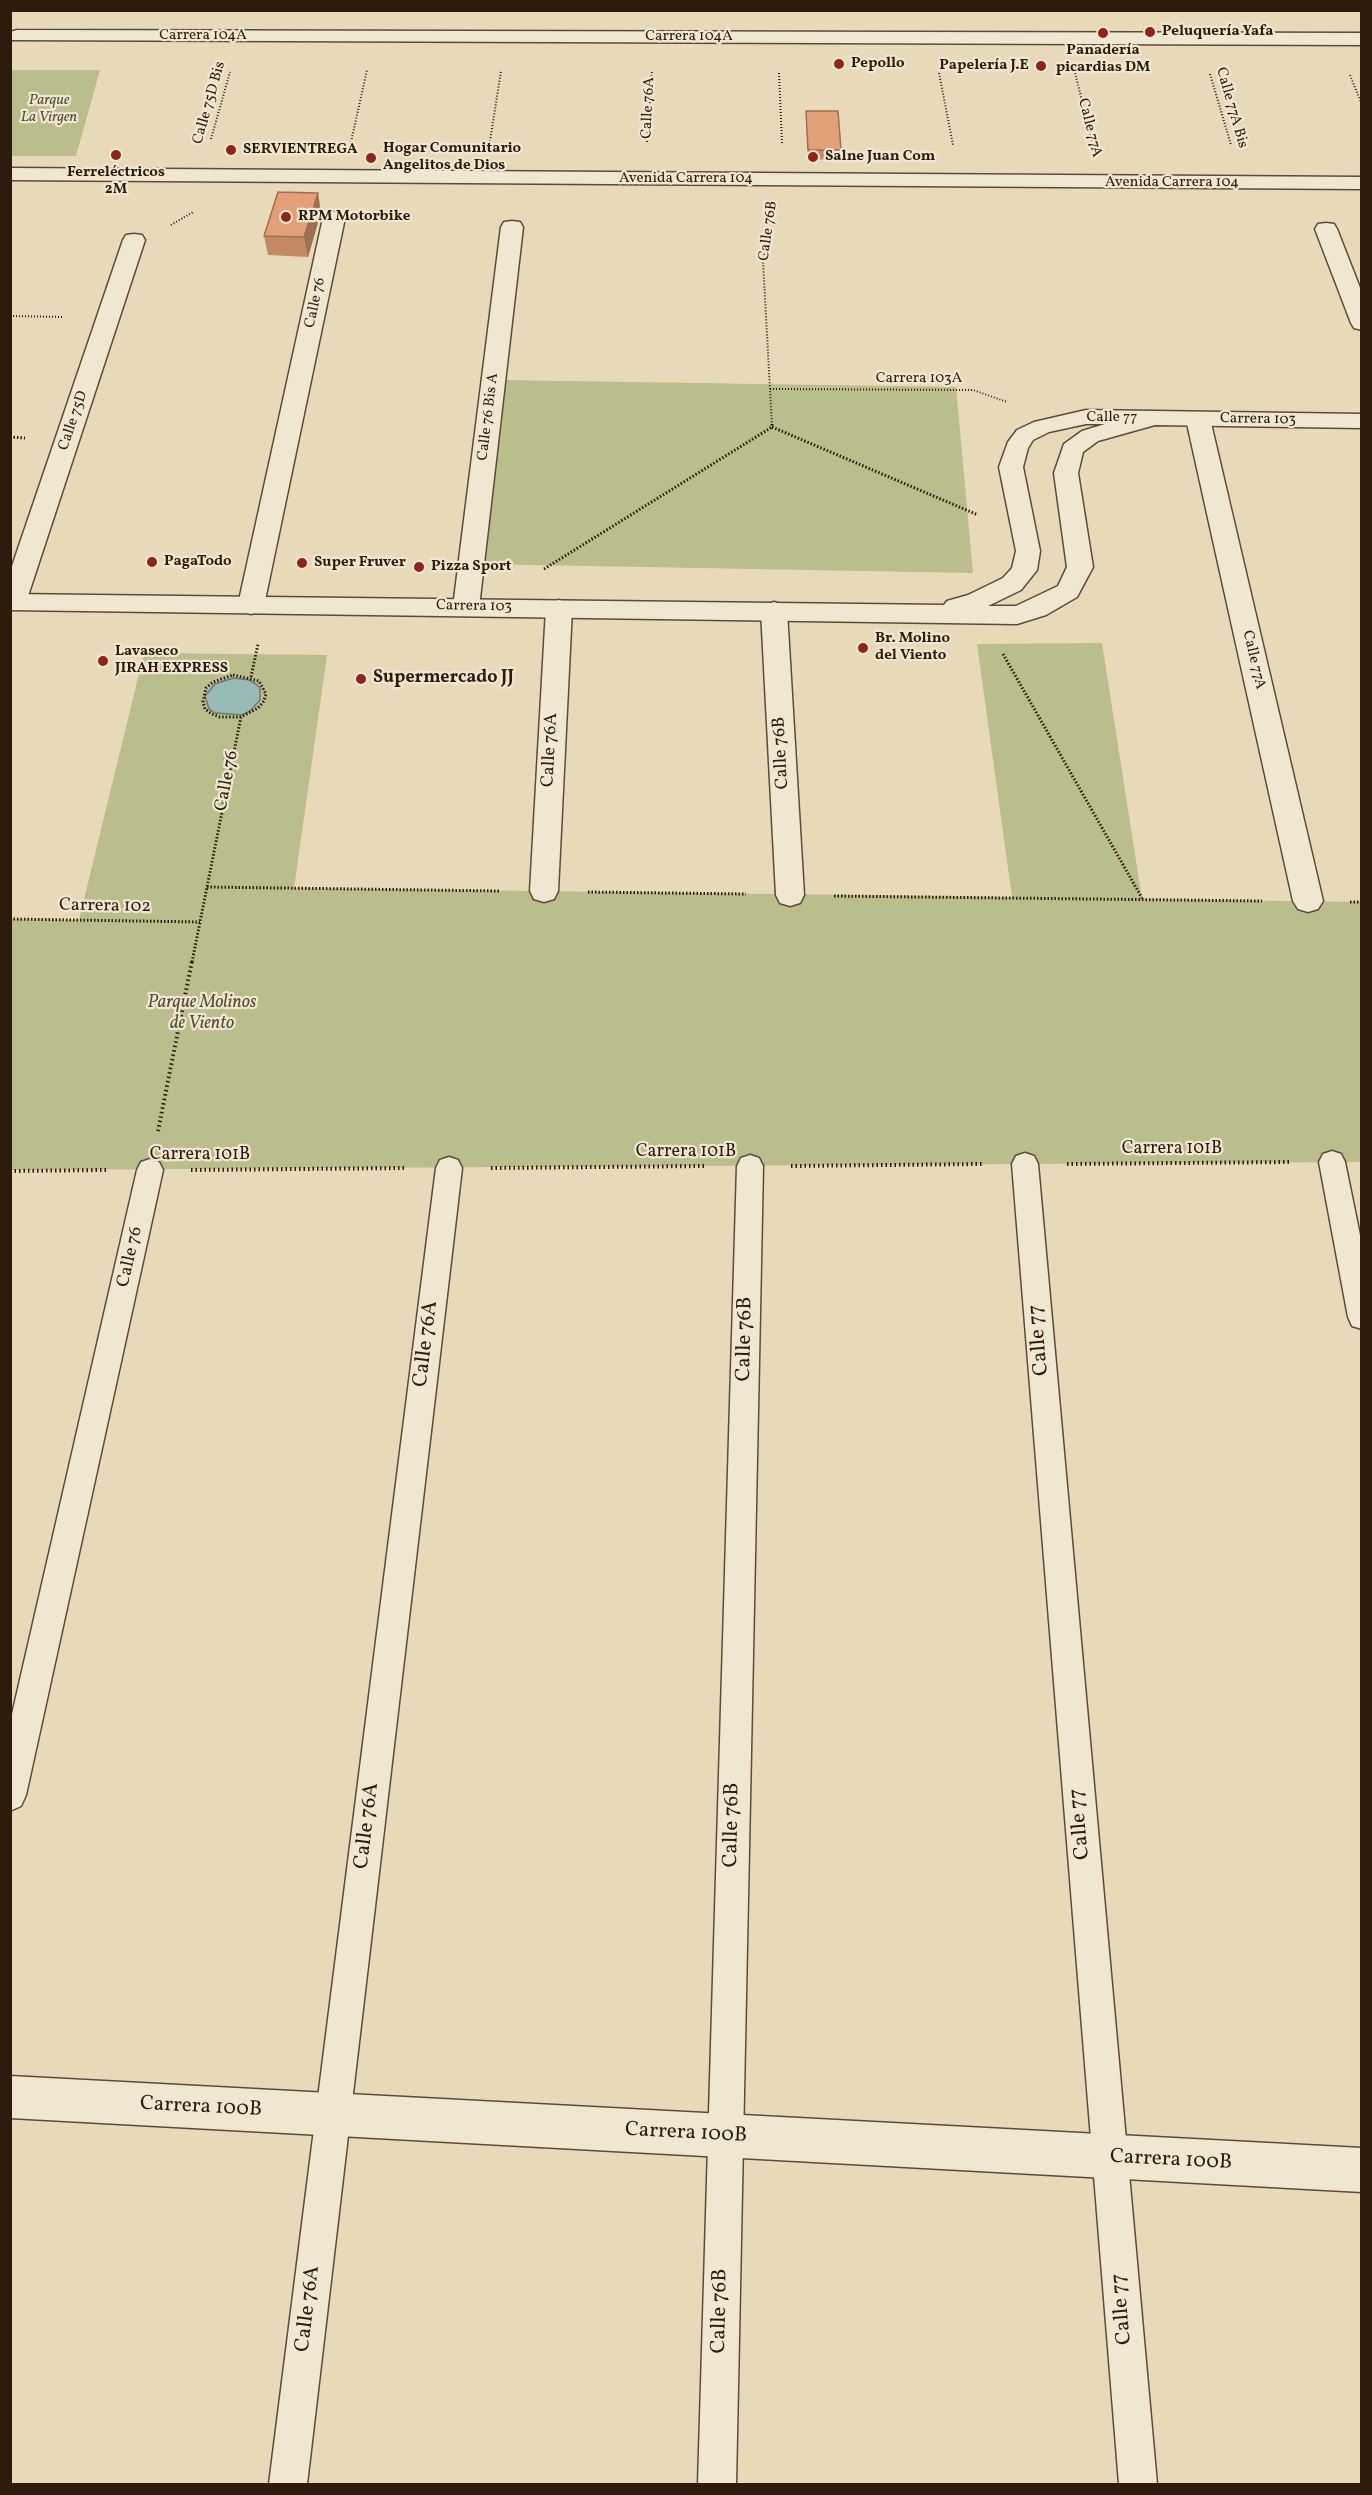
<!DOCTYPE html>
<meta charset="utf-8">
<style>
body{margin:0}
#map{position:relative;width:1372px;height:2495px;overflow:hidden;background:#e8dab9;font-family:Vollkorn,serif}
canvas{display:block}
.frame{position:absolute;inset:0;border:12px solid #2d1b0e;pointer-events:none}
</style>
<div id="map">
<canvas width="1372" height="2495"></canvas>
<div class="frame"></div>
</div>
<script>
const ctx = document.querySelector('canvas').getContext('2d');
ctx.lineJoin = 'round';
function paint(path, color) { ctx.fillStyle = color; ctx.fill(path, 'evenodd'); }
const toPath = rows => new Path2D(rows.map(r => 'M' + r).join(''));
function trace(path, color, width, dash) { ctx.strokeStyle = color; ctx.lineWidth = width; ctx.lineCap = dash ? 'butt' : 'round'; ctx.setLineDash(dash || []); ctx.stroke(path); }
function drawText(font, color, halo, rows, align = 'center') {
  ctx.font = font + ' Vollkorn,serif'; ctx.lineWidth = 4.5; ctx.setLineDash([]); ctx.textBaseline = 'middle'; ctx.strokeStyle = halo; ctx.fillStyle = color; for (const [text, x, y, turn = 0] of rows) {
    ctx.save(); ctx.translate(x, y); ctx.rotate((+turn || 0) * Math.PI / 180); ctx.textAlign = isNaN(turn) ? turn : align; if (halo) ctx.strokeText(text, 0, 0); ctx.fillText(text, 0, 0); ctx.restore();
  }
}
paint(toPath([
 [10,70,100,70,76,156,11,156],
 [501,380,956,387,973,573,477,564],
 [1102,643,1142,899,1361,902,1361,1162,11,1170,11,919,79,920,144,653,327,655,294,888,1012,897,977,644]
]), '#b9be8c');
const water = toPath([
 [233,678,249,680,256,684,260,688,260,700,250,711,242,715,215,713,209,709,205,696,215,684,233,678]
]);
paint(water, '#98bab6');
trace(water, '#6d7a73', 1.5);
const service = toPath([
 [1332,1151,1341,1154,1345,1162,1362,1245,1362,1329,1352,1326,1348,1317,1319,1162,1323,1154,1332,1151],
 [1025,1153,1034,1156,1038,1164,1157,2484,1119,2484,1012,1164,1016,1156,1025,1153],
 [750,1155,759,1158,763,1166,736,2484,698,2484,737,1166,741,1158,750,1155],
 [449,1157,458,1160,462,1168,307,2484,269,2484,436,1168,440,1160,449,1157],
 [150,1159,159,1162,163,1170,26,1795,21,1806,10,1811,10,1723,137,1170,141,1162,150,1159]
]);
const minor = toPath([
 [17,30,1362,33,1362,45,10,40,10,32,17,30],
 [334,212,341,214,345,218,264,605,260,611,251,614,242,611,238,605,323,218,327,214,334,212],
 [512,221,520,222,523,227,479,607,475,613,466,616,457,613,453,607,501,227,504,222,512,221],
 [1326,223,1334,224,1337,229,1362,293,1362,330,1354,328,1351,323,1315,229,1318,224,1326,223],
 [134,234,142,235,145,240,26,602,22,608,10,610,10,572,123,240,126,235,134,234],
 [1198,412,1206,414,1210,419,1323,901,1318,909,1308,912,1298,909,1293,901,1186,419,1190,414,1198,412],
 [559,600,568,603,572,609,558,891,554,899,544,902,534,899,530,891,546,609,550,603,559,600],
 [774,602,783,605,787,611,804,895,800,903,790,906,780,903,776,895,761,611,765,605,774,602]
]);
const tertiary = toPath([
 [10,168,1362,177,1362,189,10,180,10,168],
 [1086,410,1362,414,1362,428,1155,425,1098,441,1083,452,1078,473,1093,567,1077,597,1046,615,1017,624,10,610,10,594,944,605,947,601,968,595,1003,578,1012,568,1016,551,999,467,1008,442,1017,430,1034,422,1086,410],
 [1086,424,1105,424,1082,431,1064,444,1054,473,1067,567,1058,586,1016,606,988,606,1021,590,1037,570,1040,551,1023,467,1028,448,1033,440,1049,432,1086,424],
 [10,2076,1362,2148,1362,2192,10,2118,10,2076]
]);
trace(service, '#5c4b39', 3);
trace(minor, '#5c4b39', 3);
trace(tertiary, '#5c4b39', 3);
trace(toPath([
 [779,73,782,143],
 [939,73,953,145],
 [1075,73,1093,144],
 [1210,74,1231,145],
 [1350,75,1362,105],
 [211,139,230,72],
 [490,141,501,71],
 [351,142,367,70],
 [647,142,652,72],
 [770,215,763,261,772,426],
 [171,225,193,212],
 [10,316,64,317],
 [770,389,973,390,1007,402]
]), '#2d1b0e', 2, [1, 2]);
trace(toPath([
 [772,424,772,427],
 [772,427,978,515],
 [10,437,25,438],
 [544,569,772,427],
 [1003,654,1142,898],
 [233,675,259,681,266,694,264,701,258,708,241,717,220,717,212,714,205,709,203,702,206,688,213,682,233,675],
 [251,677,258,644],
 [207,887,500,891],
 [588,892,746,894],
 [834,896,1262,901],
 [1350,902,1362,902],
 [10,919,200,922],
 [192,962,241,717]
]), '#2d1b0e', 3, [1.5, 2]);
trace(toPath([
 [158,1131,192,961],
 [1067,1164,1291,1162],
 [791,1166,982,1164],
 [491,1168,706,1166],
 [191,1170,406,1168],
 [10,1171,106,1170]
]), '#2d1b0e', 4, [1.5, 3]);
paint(service, '#f0e7d2');
paint(minor, '#f0e7d2');
paint(tertiary, '#f0e7d2');
paint(toPath([
 [806,111,841,150,840,160,808,159,806,121],
 [321,212,308,257,268,255,264,236]
]), '#c38966');
paint(toPath([
 [318,193,321,212,308,257,304,237]
]), '#9f6f53');
const building = toPath([
 [806,111,838,111,841,150,808,150,806,111],
 [278,192,318,193,304,237,264,236,278,192]
]);
paint(building, '#e39f77');
trace(building, '#9f6f53', 1.5);
for (const [x, y, r, color] of [
 [1150,32,6,"#8f2418"],
 [1103,33,6,"#8f2418"],
 [839,64,6,"#8f2418"],
 [1041,66,6,"#8f2418"],
 [231,150,6,"#8f2418"],
 [116,155,6,"#8f2418"],
 [813,157,6,"#8f2418"],
 [371,158,6,"#8f2418"],
 [286,217,6,"#8f2418"],
 [152,562,6,"#8f2418"],
 [302,563,6,"#8f2418"],
 [419,567,6,"#8f2418"],
 [863,648,6,"#8f2418"],
 [103,661,6,"#8f2418"],
 [361,679,6,"#8f2418"]
]) { const dot = new Path2D(); dot.arc(x, y, r, 0, 2 * Math.PI); ctx.fillStyle = color; ctx.fill(dot); trace(dot, '#f0e7d2', 2); }
drawText('bold 15px', '#2d1b0e', '#f0e7d2', [
 ["Peluquería Yafa",1162,32],
 ["Panadería",1103,51,"center"],
 ["picardias DM",1103,68,"center"],
 ["Pepollo",851,64],
 ["Papelería J.E",1029,66,"right"],
 ["Hogar Comunitario",383,149],
 ["Angelitos de Dios",383,166],
 ["SERVIENTREGA",243,150],
 ["Salne Juan Com",825,157],
 ["Ferreléctricos",116,173,"center"],
 ["2M",116,190,"center"],
 ["RPM Motorbike",298,217],
 ["PagaTodo",164,562],
 ["Super Fruver",314,563],
 ["Pizza Sport",431,567],
 ["Br. Molino",875,639],
 ["del Viento",875,656],
 ["Lavaseco",115,652],
 ["JIRAH EXPRESS",115,669]
], 'left');
drawText('15px', '#2d1b0e', '#f0e7d2', [
 ["Carrera 104A",203,36],
 ["Carrera 104A",689,37],
 ["Calle 75D Bis",210,103,-74],
 ["Calle 76A",649,108,-87],
 ["Calle 77A Bis",1231,108,74],
 ["Calle 77A",1089,128,76],
 ["Avenida Carrera 104",686,179],
 ["Avenida Carrera 104",1172,183],
 ["Calle 76B",769,231,-82],
 ["Calle 76",316,303,-78],
 ["Carrera 103A",919,379],
 ["Calle 76 Bis A",489,417,-83],
 ["Calle 77",1112,418],
 ["Carrera 103",1258,420,1],
 ["Calle 75D",74,421,-71],
 ["Carrera 103",474,607,1],
 ["Calle 77A",1253,660,77]
]);
drawText('italic 15px', '#574c34', '#f0e7d2', [
 ["Parque",49,101],
 ["La Virgen",49,118]
]);
drawText('bold 18px', '#2d1b0e', '#f0e7d2', [
 ["Supermercado JJ",373,679]
], 'left');
drawText('18px', '#2d1b0e', '#f0e7d2', [
 ["Calle 76A",551,750,-87],
 ["Calle 76B",782,753,-93],
 ["Calle 76",228,781,-79],
 ["Carrera 102",105,907,1],
 ["Carrera 101B",1172,1150],
 ["Carrera 101B",686,1153],
 ["Carrera 101B",200,1156],
 ["Calle 76",131,1257,-77]
]);
drawText('italic 18px', '#574c34', '#f0e7d2', [
 ["Parque Molinos",202,1004],
 ["de Viento",202,1025]
]);
drawText('21px', '#2d1b0e', '#f0e7d2', [
 ["Calle 76B",746,1339,-89],
 ["Calle 77",1040,1340,-95],
 ["Calle 76A",427,1344,-83],
 ["Calle 77",1081,1824,-95],
 ["Calle 76B",733,1825,-89],
 ["Calle 76A",368,1826,-83],
 ["Carrera 100B",201,2108,3],
 ["Carrera 100B",686,2134,3],
 ["Carrera 100B",1171,2161,3],
 ["Calle 76A",309,2309,-83],
 ["Calle 77",1123,2309,-95],
 ["Calle 76B",721,2311,-89]
]);
</script>
